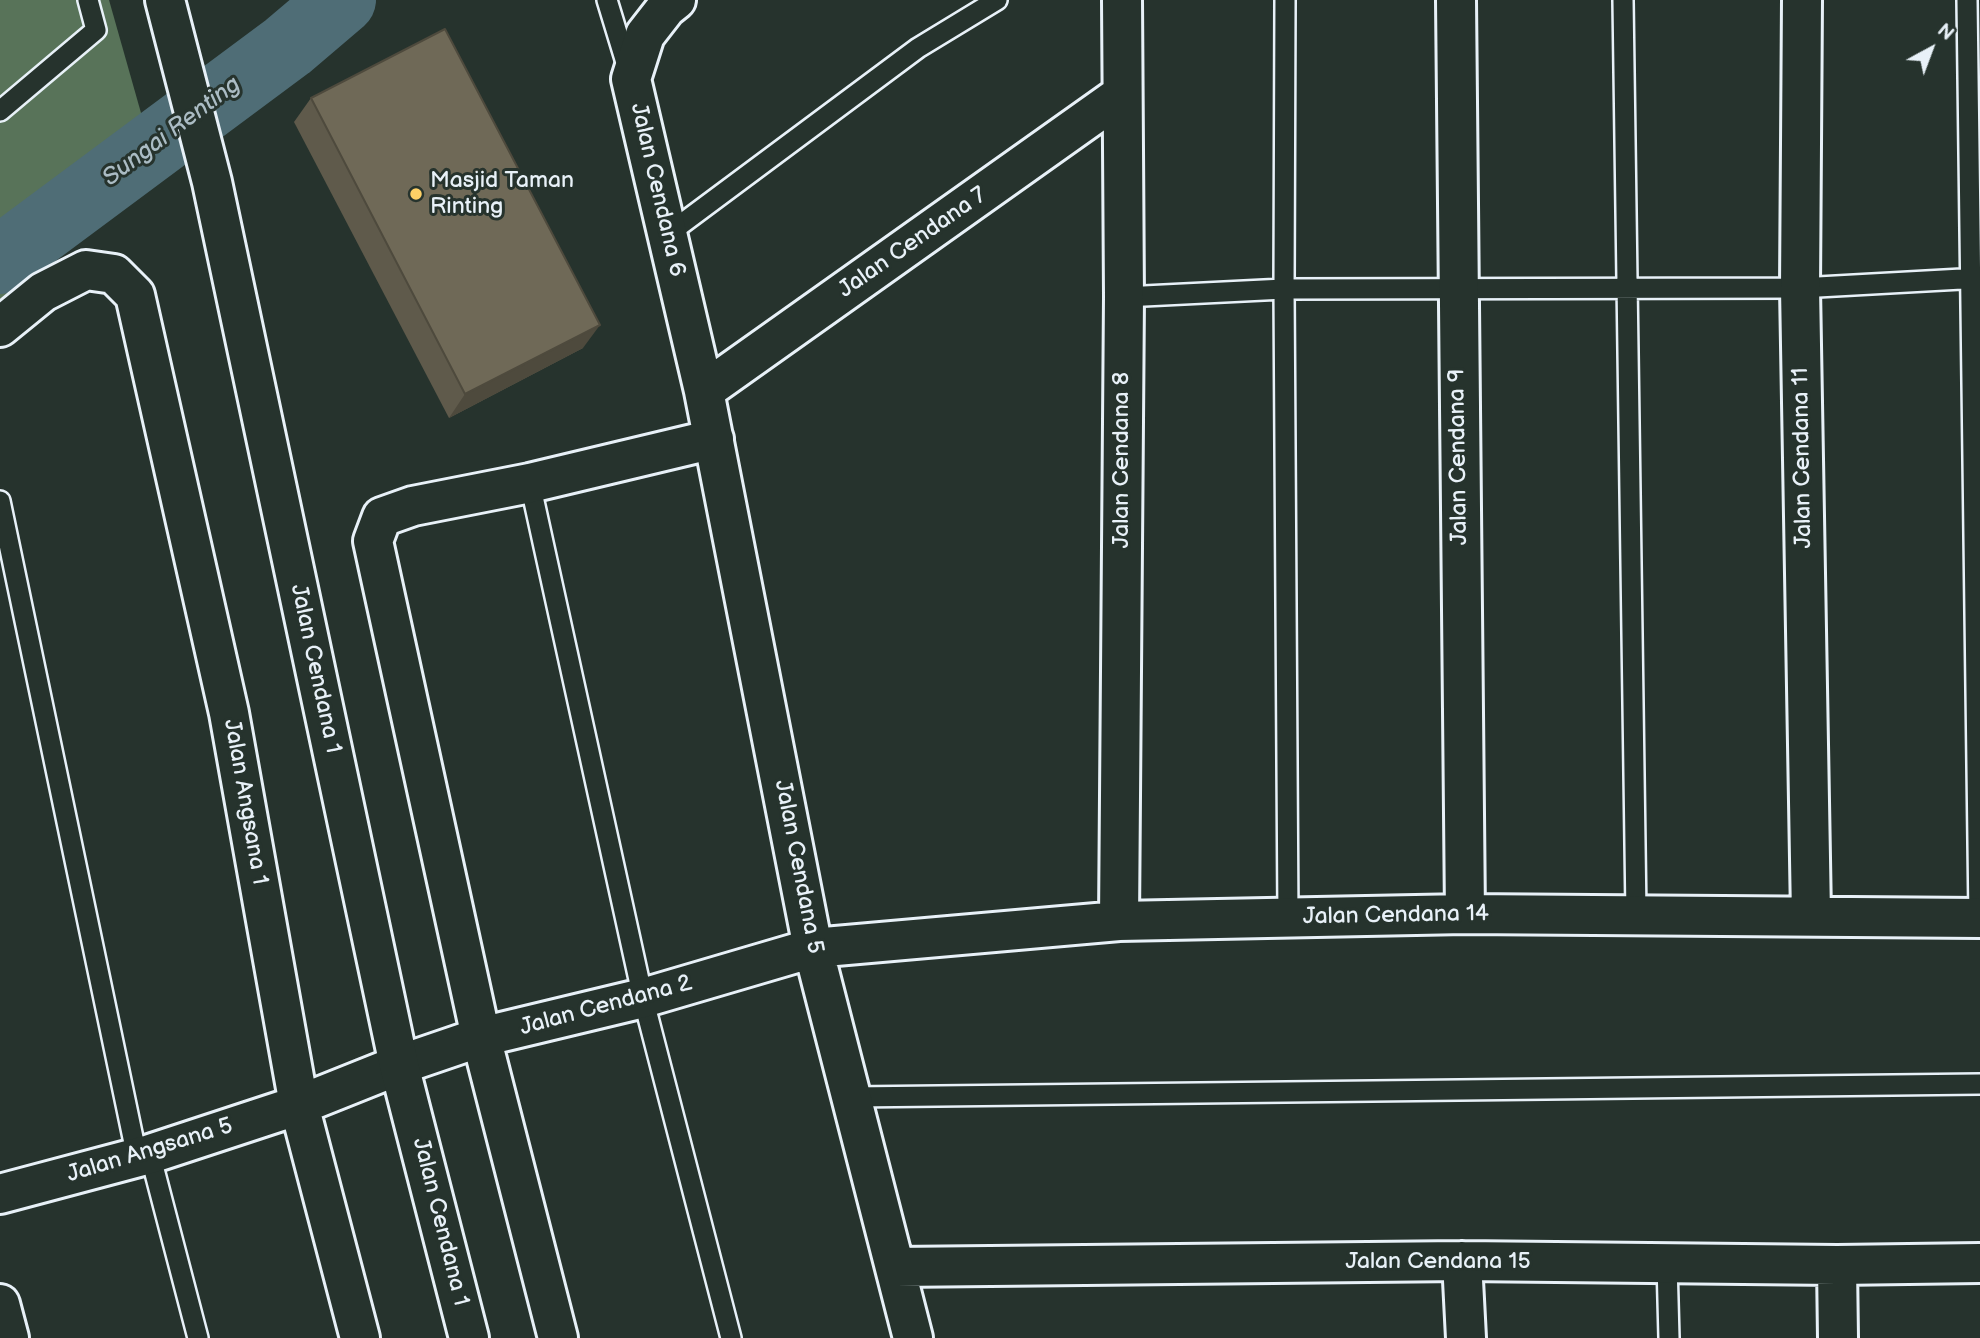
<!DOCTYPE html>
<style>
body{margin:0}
#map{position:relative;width:1980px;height:1338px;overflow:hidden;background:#26332d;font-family:"Balsamiq Sans",sans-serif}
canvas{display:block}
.north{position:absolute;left:1896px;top:14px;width:70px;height:70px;-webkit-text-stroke:5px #26332d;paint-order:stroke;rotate:41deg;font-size:19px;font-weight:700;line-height:28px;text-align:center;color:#e8f1f8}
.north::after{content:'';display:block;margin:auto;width:24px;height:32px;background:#e8f1f8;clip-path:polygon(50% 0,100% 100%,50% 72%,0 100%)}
</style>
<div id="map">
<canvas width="1980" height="1338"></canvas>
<div class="north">N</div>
</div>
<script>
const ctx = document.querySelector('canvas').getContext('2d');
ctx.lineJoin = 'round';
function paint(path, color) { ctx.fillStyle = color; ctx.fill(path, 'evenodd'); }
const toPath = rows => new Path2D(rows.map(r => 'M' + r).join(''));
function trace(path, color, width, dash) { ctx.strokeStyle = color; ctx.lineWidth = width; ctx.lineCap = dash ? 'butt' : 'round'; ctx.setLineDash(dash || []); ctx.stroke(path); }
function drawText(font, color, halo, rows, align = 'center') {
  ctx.font = font + ' "Balsamiq Sans",sans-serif'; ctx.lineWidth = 6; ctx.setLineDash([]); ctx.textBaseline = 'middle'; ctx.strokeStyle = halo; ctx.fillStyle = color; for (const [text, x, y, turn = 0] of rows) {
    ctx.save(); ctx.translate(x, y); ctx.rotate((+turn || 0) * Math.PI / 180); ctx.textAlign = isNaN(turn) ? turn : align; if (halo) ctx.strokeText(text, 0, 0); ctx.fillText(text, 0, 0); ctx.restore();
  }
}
paint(toPath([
 [0,0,109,0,160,180,0,299]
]), '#587359');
trace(toPath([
 [0,260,288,46,342,0]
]), '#4f6d76', 68);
const lane = toPath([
 [607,0,628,69],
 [1285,0,1284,289,1288,918],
 [1623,0,1636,914],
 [1967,0,1979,918],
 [0,111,96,30,88,0],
 [668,234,918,48,997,0],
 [1124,297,1284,289,1800,288,1980,278],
 [530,483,643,998,731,1338],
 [0,501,137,1157],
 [852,1097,1980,1084],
 [150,1154,198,1338],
 [1667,1263,1669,1338]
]);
const street = toPath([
 [676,0,666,8,645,35,631,79,704,391,813,948,913,1338],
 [1456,0,1465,914],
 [1802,0,1800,288,1811,915],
 [0,327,43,292,86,270,114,274,135,295,229,713,299,1105,360,1338],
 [704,391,1121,95],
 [1119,921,1124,297,1122,0],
 [0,1194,150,1154,299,1105,399,1065,481,1037,643,998,813,948,1119,921,1465,914,1980,918],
 [1462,1261,1466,1338],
 [1837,1265,1838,1338],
 [896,1267,1462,1261,1837,1265,1980,1263],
 [0,1304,9,1338],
 [558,1338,481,1037,373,541,382,517,413,506,530,483,714,439]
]);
const secondary = toPath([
 [165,0,212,182,399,1065,469,1338]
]);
trace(lane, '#e8f1f8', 24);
trace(street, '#e8f1f8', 44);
trace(secondary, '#e8f1f8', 44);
trace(lane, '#26332d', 19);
trace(street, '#26332d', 38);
trace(secondary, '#26332d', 38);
paint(toPath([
 [311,98,583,348,449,418,294,122]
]), '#5f5a4b');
paint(toPath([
 [600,325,583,348,449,418,465,394]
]), '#4e4a3d');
const building = toPath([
 [445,29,600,325,465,394,311,98,445,29]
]);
paint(building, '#6f6957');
trace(building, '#4e4a3d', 2);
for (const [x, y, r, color] of [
 [416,194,7,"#ffd166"]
]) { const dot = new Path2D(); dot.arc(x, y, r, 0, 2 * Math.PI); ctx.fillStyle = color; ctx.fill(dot); trace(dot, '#26332d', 2.5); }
drawText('23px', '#e8f1f8', '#26332d', [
 ["Masjid Taman",430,181],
 ["Rinting",430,207]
], 'left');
drawText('23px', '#e8f1f8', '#26332d', [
 ["Jalan Cendana 6",657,190,77],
 ["Jalan Cendana 7",913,243,-35],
 ["Jalan Cendana 9",1459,457,-91],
 ["Jalan Cendana 11",1803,458,-91],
 ["Jalan Cendana 8",1122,460,-90],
 ["Jalan Cendana 1",315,669,78],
 ["Jalan Angsana 1",245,802,80],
 ["Jalan Cendana 5",798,867,79],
 ["Jalan Cendana 14",1396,916,-1],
 ["Jalan Cendana 2",606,1006,-15],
 ["Jalan Angsana 5",150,1151,-17],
 ["Jalan Cendana 1",440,1222,76],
 ["Jalan Cendana 15",1438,1262]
]);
drawText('italic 24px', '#abbcc4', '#26332d', [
 ["Sungai Renting",172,132,-37]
]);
</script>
